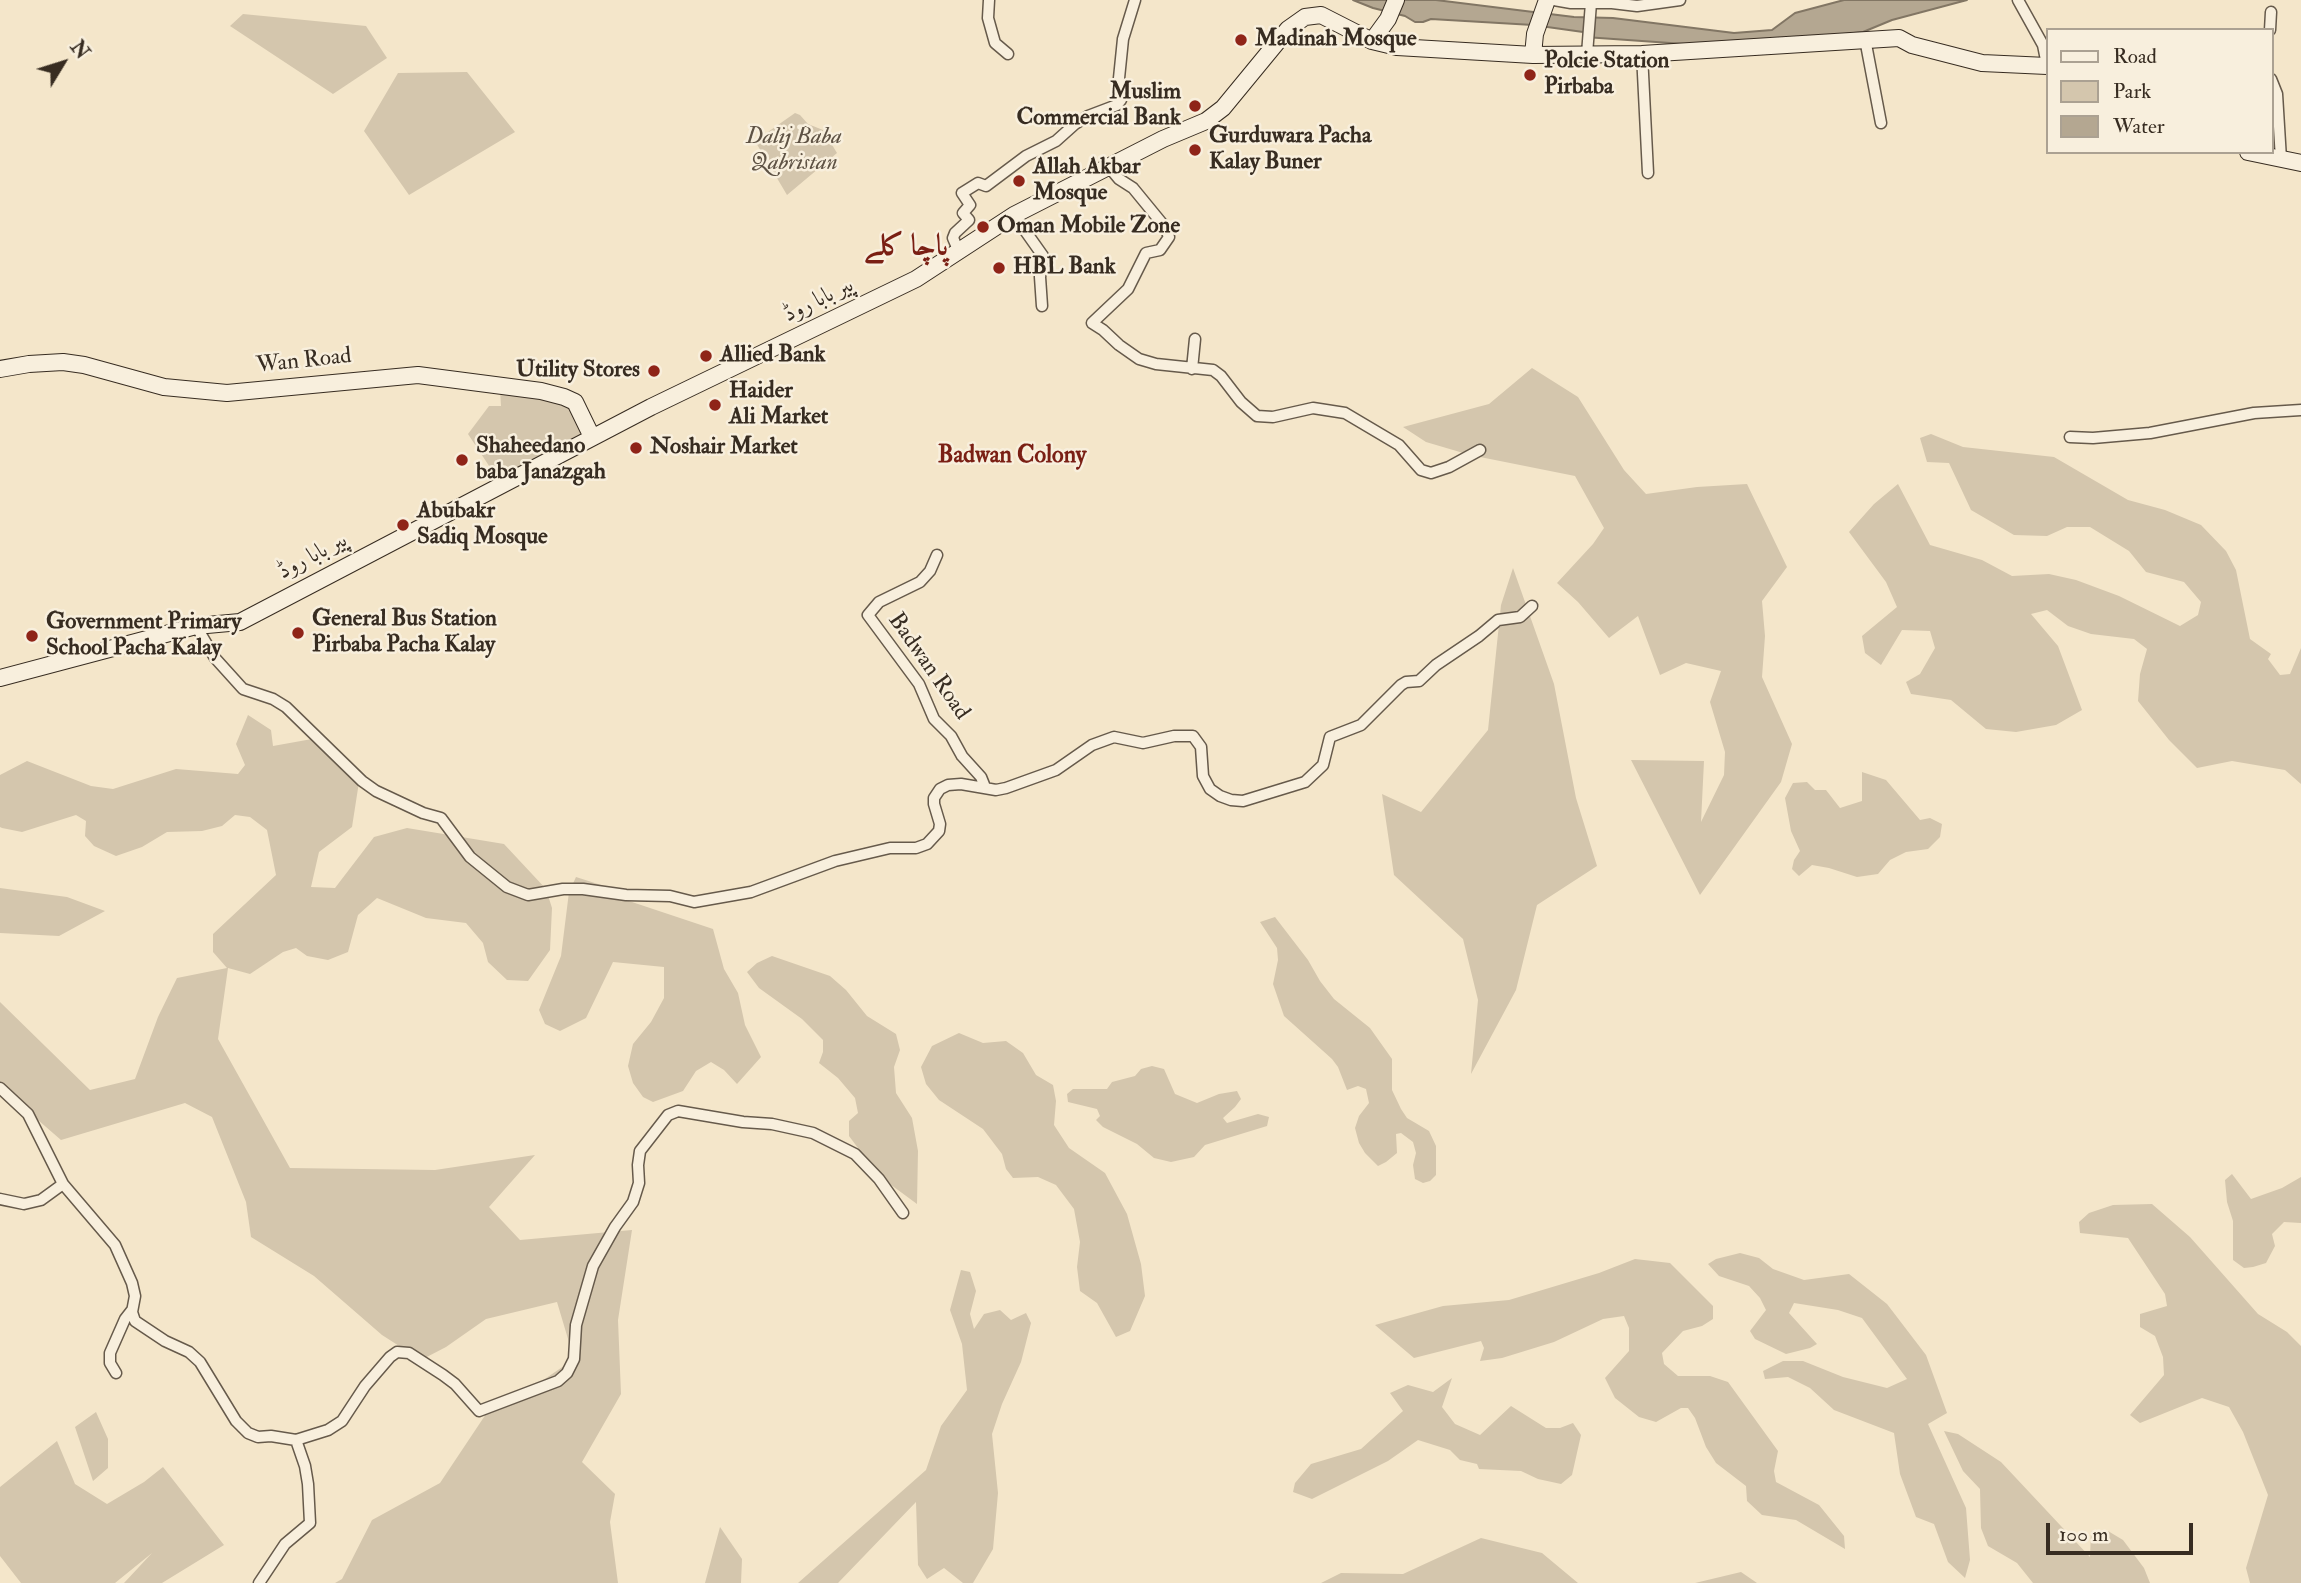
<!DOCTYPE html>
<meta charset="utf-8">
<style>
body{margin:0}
#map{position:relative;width:2301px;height:1583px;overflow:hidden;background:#f4e6ca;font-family:"IM FELL Double Pica",serif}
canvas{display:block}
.legend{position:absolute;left:2046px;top:28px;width:228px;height:126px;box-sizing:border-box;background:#f8efdd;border:2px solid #aba192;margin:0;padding:9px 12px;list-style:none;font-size:21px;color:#372c21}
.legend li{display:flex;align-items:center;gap:14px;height:35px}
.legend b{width:35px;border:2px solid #aba192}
.north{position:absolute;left:28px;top:28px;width:70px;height:70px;-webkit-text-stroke:5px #f8efdd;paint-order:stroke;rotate:52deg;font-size:19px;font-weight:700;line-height:28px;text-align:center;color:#372c21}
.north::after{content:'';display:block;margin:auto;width:24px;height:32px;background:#372c21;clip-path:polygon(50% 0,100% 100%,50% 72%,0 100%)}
.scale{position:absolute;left:2046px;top:1523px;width:147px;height:32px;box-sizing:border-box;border:4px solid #372c21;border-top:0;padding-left:9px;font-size:21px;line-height:24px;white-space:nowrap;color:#372c21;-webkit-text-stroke:5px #f8efdd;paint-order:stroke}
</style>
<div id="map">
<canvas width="2301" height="1583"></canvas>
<ul class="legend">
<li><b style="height:9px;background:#f8efdd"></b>Road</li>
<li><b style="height:19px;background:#d4c6ad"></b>Park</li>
<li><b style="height:19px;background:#b4a791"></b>Water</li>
</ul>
<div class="north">N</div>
<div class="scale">100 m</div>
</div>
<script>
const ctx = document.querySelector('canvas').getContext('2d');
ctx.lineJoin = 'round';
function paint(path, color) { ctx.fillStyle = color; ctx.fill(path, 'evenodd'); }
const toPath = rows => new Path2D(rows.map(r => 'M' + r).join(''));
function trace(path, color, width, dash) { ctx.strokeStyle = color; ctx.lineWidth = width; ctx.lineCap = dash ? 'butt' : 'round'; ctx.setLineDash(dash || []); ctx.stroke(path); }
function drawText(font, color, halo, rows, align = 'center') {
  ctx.font = font + ' "IM FELL Double Pica",Amiri,serif'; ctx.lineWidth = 5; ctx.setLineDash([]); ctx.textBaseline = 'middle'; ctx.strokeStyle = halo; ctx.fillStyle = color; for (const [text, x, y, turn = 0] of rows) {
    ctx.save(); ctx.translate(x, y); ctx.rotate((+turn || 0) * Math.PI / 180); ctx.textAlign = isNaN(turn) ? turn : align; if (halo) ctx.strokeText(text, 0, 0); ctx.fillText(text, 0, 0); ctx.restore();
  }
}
paint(toPath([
 [243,14,366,26,387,58,333,94,230,26],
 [467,72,515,132,409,195,364,131,398,73],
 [795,113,800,115,808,124,823,130,837,153,787,195,755,141],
 [1532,368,1578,397,1624,470,1646,494,1697,487,1747,484,1787,567,1762,601,1765,636,1762,677,1792,744,1781,782,1700,895,1631,760,1704,761,1701,822,1724,775,1725,752,1710,702,1721,671,1686,663,1660,675,1638,616,1609,638,1578,602,1557,583,1593,544,1604,528,1575,476,1470,455,1426,442,1403,427,1489,404],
 [500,389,564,397,592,437,501,484,468,434,489,406,501,406],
 [1931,434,1963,447,2054,457,2128,500,2165,510,2201,525,2226,551,2236,570,2250,639,2271,654,2268,659,2280,675,2290,674,2301,648,2301,784,2285,770,2232,761,2197,768,2169,740,2138,701,2140,674,2147,649,2134,639,2091,634,2068,626,2047,610,2031,614,2058,646,2082,710,2056,725,2016,732,1986,729,1951,700,1911,694,1906,682,1920,674,1935,648,1930,631,1902,630,1881,665,1865,653,1862,636,1897,607,1886,582,1849,532,1874,504,1898,484,1930,545,1982,560,2012,576,2049,574,2076,580,2119,596,2180,626,2198,615,2201,602,2184,582,2146,572,2129,551,2090,527,2067,527,2047,536,2014,535,1971,510,1949,463,1927,462,1920,438],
 [1513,568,1554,684,1576,798,1597,866,1537,905,1516,990,1471,1074,1478,1000,1463,939,1394,875,1382,794,1421,812,1488,730,1501,605],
 [248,715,271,730,273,746,312,739,359,782,352,827,319,852,311,887,335,888,374,837,407,828,504,844,546,889,552,908,550,950,528,981,507,980,488,962,483,943,466,923,426,918,377,898,358,915,348,952,328,960,307,956,296,948,283,952,250,974,228,968,218,1039,290,1168,435,1170,535,1155,489,1207,520,1240,632,1230,618,1320,621,1394,582,1462,615,1494,610,1522,618,1583,335,1583,342,1579,372,1520,440,1483,490,1408,520,1396,574,1359,557,1302,486,1319,446,1347,421,1360,382,1335,314,1276,251,1237,246,1202,212,1117,185,1103,61,1140,0,1087,0,1002,90,1090,135,1079,158,1017,177,978,227,968,213,952,213,934,276,875,267,830,250,817,235,815,222,826,202,831,167,832,142,847,116,856,94,846,85,836,86,821,76,815,22,832,2,828,0,827,0,775,27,761,91,786,113,789,176,769,238,774,245,765,236,744],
 [1862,772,1886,780,1920,820,1930,818,1942,824,1940,837,1928,849,1906,852,1890,860,1878,874,1857,877,1829,868,1812,865,1799,876,1792,869,1794,860,1800,851,1791,831,1785,798,1793,783,1807,782,1815,790,1826,790,1840,808,1862,801],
 [576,877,601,885,629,901,713,929,724,969,738,993,745,1025,761,1057,737,1084,724,1070,711,1062,696,1071,683,1091,653,1102,643,1097,633,1083,628,1066,633,1044,651,1022,664,998,664,967,613,962,586,1018,560,1031,545,1024,539,1010,561,956,569,892],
 [0,888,67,897,105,911,59,936,0,933],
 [1275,917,1308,960,1320,981,1334,999,1370,1028,1392,1059,1392,1090,1401,1109,1407,1118,1429,1131,1436,1146,1436,1175,1430,1181,1423,1183,1415,1179,1413,1165,1416,1153,1413,1142,1401,1133,1396,1134,1397,1153,1386,1162,1378,1166,1365,1153,1359,1143,1355,1128,1359,1116,1369,1103,1366,1089,1358,1086,1347,1090,1338,1067,1332,1059,1284,1016,1273,984,1278,960,1277,948,1260,922],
 [772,956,830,976,846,990,867,1016,896,1034,900,1050,894,1067,896,1093,912,1118,918,1151,917,1204,879,1176,849,1136,849,1121,858,1113,855,1098,838,1078,819,1063,823,1052,823,1040,802,1019,759,988,747,972,757,963],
 [959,1033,983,1043,1006,1041,1023,1053,1036,1075,1053,1085,1056,1101,1054,1125,1069,1148,1105,1173,1127,1214,1141,1264,1145,1296,1130,1331,1116,1337,1097,1303,1080,1291,1077,1267,1080,1242,1074,1209,1056,1185,1038,1177,1013,1178,1006,1169,1002,1154,983,1129,939,1100,926,1084,921,1067,932,1046],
 [1152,1066,1164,1069,1175,1094,1197,1103,1219,1094,1237,1091,1241,1099,1235,1107,1223,1118,1227,1123,1258,1114,1269,1117,1267,1126,1205,1145,1194,1157,1171,1162,1154,1158,1137,1144,1103,1127,1096,1120,1100,1116,1097,1109,1068,1102,1067,1094,1073,1089,1107,1089,1112,1082,1135,1076,1141,1069],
 [2232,1174,2251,1199,2282,1188,2301,1177,2301,1223,2284,1222,2272,1234,2275,1246,2266,1263,2253,1267,2244,1268,2233,1260,2233,1221,2227,1202,2225,1180],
 [2152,1204,2190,1237,2258,1314,2287,1332,2301,1346,2301,1583,2250,1583,2246,1568,2268,1495,2243,1432,2229,1407,2202,1398,2140,1423,2130,1415,2164,1375,2163,1357,2155,1336,2140,1327,2140,1314,2167,1306,2165,1294,2128,1238,2080,1233,2079,1222,2089,1213,2113,1205],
 [1740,1253,1759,1258,1773,1269,1804,1280,1849,1274,1887,1304,1926,1355,1947,1413,1928,1424,1966,1508,1970,1560,1965,1578,1948,1562,1934,1524,1916,1517,1900,1474,1894,1433,1834,1410,1810,1388,1788,1377,1765,1379,1763,1371,1783,1361,1803,1361,1843,1377,1887,1388,1907,1379,1862,1318,1838,1310,1794,1303,1789,1313,1817,1344,1810,1348,1786,1354,1755,1339,1750,1331,1766,1310,1760,1298,1749,1286,1719,1276,1708,1264,1716,1259],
 [1635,1259,1670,1263,1713,1306,1713,1319,1702,1326,1683,1331,1662,1353,1664,1364,1678,1376,1710,1376,1728,1382,1778,1451,1774,1471,1776,1482,1819,1505,1844,1536,1845,1549,1796,1520,1762,1515,1747,1501,1746,1486,1716,1463,1706,1447,1695,1418,1688,1408,1681,1408,1656,1422,1639,1417,1615,1398,1605,1378,1629,1351,1629,1328,1624,1316,1603,1319,1554,1342,1502,1358,1480,1361,1484,1348,1481,1341,1414,1358,1375,1325,1443,1306,1509,1300,1599,1273],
 [961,1270,970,1272,976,1291,970,1314,974,1329,984,1314,1000,1310,1011,1320,1026,1313,1031,1323,1021,1362,1002,1404,992,1434,998,1493,993,1549,973,1583,963,1583,944,1568,927,1579,918,1565,916,1502,838,1583,798,1583,926,1470,941,1426,967,1390,962,1344,950,1310],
 [1452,1378,1442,1407,1455,1424,1480,1435,1511,1406,1546,1428,1560,1428,1573,1423,1581,1435,1572,1475,1561,1484,1538,1479,1521,1471,1479,1469,1477,1464,1460,1460,1450,1450,1418,1440,1388,1461,1312,1499,1293,1492,1295,1483,1311,1464,1361,1449,1403,1411,1390,1393,1408,1385,1433,1392],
 [96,1412,108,1439,108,1468,93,1481,75,1427],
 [1944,1431,1958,1434,2001,1462,2090,1557,2091,1531,2108,1531,2123,1540,2144,1568,2150,1583,2033,1583,2017,1563,1988,1546,1981,1528,1980,1489,1963,1471],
 [57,1441,75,1484,107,1504,144,1482,163,1467,224,1545,162,1583,124,1583,152,1553,115,1583,21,1583,0,1556,0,1487],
 [720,1527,742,1559,741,1583,705,1583],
 [1481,1538,1542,1553,1578,1583,1321,1583,1341,1573,1403,1574],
 [1741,1572,1757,1583,1695,1583]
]), '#d4c6ad');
const water = toPath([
 [1353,0,1436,0,1574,17,1613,18,1734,33,1772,30,1795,13,1844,0,1967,0,1892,20,1863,32,1727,47,1585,37,1583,32,1533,25,1431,19,1423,22,1415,22,1405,16,1373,8,1353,0]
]);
paint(water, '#b4a791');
trace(water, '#827664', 2);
const street = toPath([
 [989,0,988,18,995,43,1008,54],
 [1554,0,1571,3,1612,3,1637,6,1680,0],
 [2018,0,2043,45,2047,65],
 [2270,30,2271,12],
 [1865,39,1881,123],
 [1587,54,1591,3],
 [1642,54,1648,173],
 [2271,79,2277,94,2281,159],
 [1109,167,1119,179,1133,188,1165,227,1169,237,1160,250,1146,253,1128,289,1092,323,1103,330,1119,345,1139,359,1156,364,1213,370,1221,376,1241,402,1257,416,1273,417,1313,408,1345,413,1399,445,1421,470,1431,473,1449,467,1480,450],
 [1014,215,1043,256,1040,277,1042,306],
 [959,252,953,238,955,233,969,220,963,213,970,205,962,193,978,183,986,186,1026,156,1056,141,1075,124,1088,116,1117,105,1121,100,1118,88,1123,39,1135,0],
 [1192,369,1195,339],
 [2070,437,2093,438,2150,433,2254,413,2301,410],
 [937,555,930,571,920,582,879,602,868,615,919,684,934,719,951,736,962,756,981,777,985,787],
 [196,626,215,658,243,689,273,699,286,707,362,781,376,791,423,813,441,818,470,857,507,887,528,895,563,889,583,889,626,895,670,896,694,902,751,892,835,861,890,848,916,848,927,844,939,831,940,824,934,804,934,798,940,789,948,785,961,784,996,790,1006,788,1056,770,1092,745,1114,737,1143,743,1174,736,1193,736,1201,747,1203,776,1210,789,1220,796,1231,800,1243,801,1305,782,1323,765,1330,737,1361,725,1401,685,1406,682,1419,681,1436,665,1479,636,1498,620,1520,617,1532,606],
 [0,1088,28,1114,63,1184,115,1245,132,1283,135,1296,132,1312,135,1321,165,1341,189,1352,200,1362,236,1421,248,1433,258,1437,271,1436,296,1440,328,1430,342,1421,365,1386,390,1357,397,1352,409,1353,443,1375,455,1384,479,1411,558,1381,567,1373,574,1359,576,1325,593,1266,615,1227,633,1202,639,1183,638,1165,640,1151,668,1115,678,1111,743,1122,772,1124,813,1133,855,1154,879,1179,903,1213],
 [0,1199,24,1204,41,1200,63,1184],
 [116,1373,110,1363,110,1353,125,1319,132,1310],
 [259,1583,285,1544,310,1523,308,1484,305,1466,296,1440]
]);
const secondary = toPath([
 [1372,41,1388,19,1396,0],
 [1533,55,1535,34,1547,0],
 [2248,152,2301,163],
 [0,369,29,364,63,362,84,365,164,387,227,393,418,375,541,391,564,397,575,402,592,437],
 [0,678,196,626,240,622,651,407,916,279,1014,215,1163,139,1206,121,1223,108,1288,29,1305,17,1321,15,1372,41,1397,47,1533,55,1642,54,1899,38,1912,45,1982,63,2047,66]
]);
trace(street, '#665a4b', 13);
trace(secondary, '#372c21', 18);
trace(street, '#f8efdd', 10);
trace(secondary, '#f8efdd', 16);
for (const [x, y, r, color] of [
 [1241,40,7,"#8f2418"],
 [1530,75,7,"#8f2418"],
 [1195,106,7,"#8f2418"],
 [1195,150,7,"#8f2418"],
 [1019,181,7,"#8f2418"],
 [983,227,7,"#8f2418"],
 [999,268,7,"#8f2418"],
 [706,356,7,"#8f2418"],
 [654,371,7,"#8f2418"],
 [715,405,7,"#8f2418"],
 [636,448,7,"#8f2418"],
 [462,460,7,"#8f2418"],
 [403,525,7,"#8f2418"],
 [298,633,7,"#8f2418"],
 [32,636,7,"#8f2418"]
]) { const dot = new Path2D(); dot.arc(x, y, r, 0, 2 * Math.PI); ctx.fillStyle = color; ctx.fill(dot); trace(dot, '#f8efdd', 2.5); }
drawText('bold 23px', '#372c21', '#f8efdd', [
 ["Madinah Mosque",1255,40],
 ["Polcie Station",1544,62],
 ["Pirbaba",1544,88],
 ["Muslim",1181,93,"right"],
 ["Commercial Bank",1181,119,"right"],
 ["Gurduwara Pacha",1209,137],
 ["Kalay Buner",1209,163],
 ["Allah Akbar",1033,168],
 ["Mosque",1033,194],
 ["Oman Mobile Zone",997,227],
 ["HBL Bank",1013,268],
 ["Allied Bank",720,356],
 ["Utility Stores",640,371,"right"],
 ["Haider",729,392],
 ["Ali Market",729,418],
 ["Shaheedano",476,447],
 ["baba Janazgah",476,473],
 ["Noshair Market",650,448],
 ["Abubakr",417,512],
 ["Sadiq Mosque",417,538],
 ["General Bus Station",312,620],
 ["Pirbaba Pacha Kalay",312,646],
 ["Government Primary",46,623],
 ["School Pacha Kalay",46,649]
], 'left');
drawText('italic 23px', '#5e5244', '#f8efdd', [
 ["Dalij Baba",794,138],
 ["Qabristan",794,164]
]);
drawText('23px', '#372c21', '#f8efdd', [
 ["پیر بابا روڈ",819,301,-26],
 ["Wan Road",304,362,-6],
 ["پیر بابا روڈ",313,557,-28],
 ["Badwan Road",928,667,55]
]);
drawText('bold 24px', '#7a1f14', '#f8efdd', [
 ["Badwan Colony",1012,457]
]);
drawText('bold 30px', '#7a1f14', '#f8efdd', [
 ["پاچا کلے",906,249]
]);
</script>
